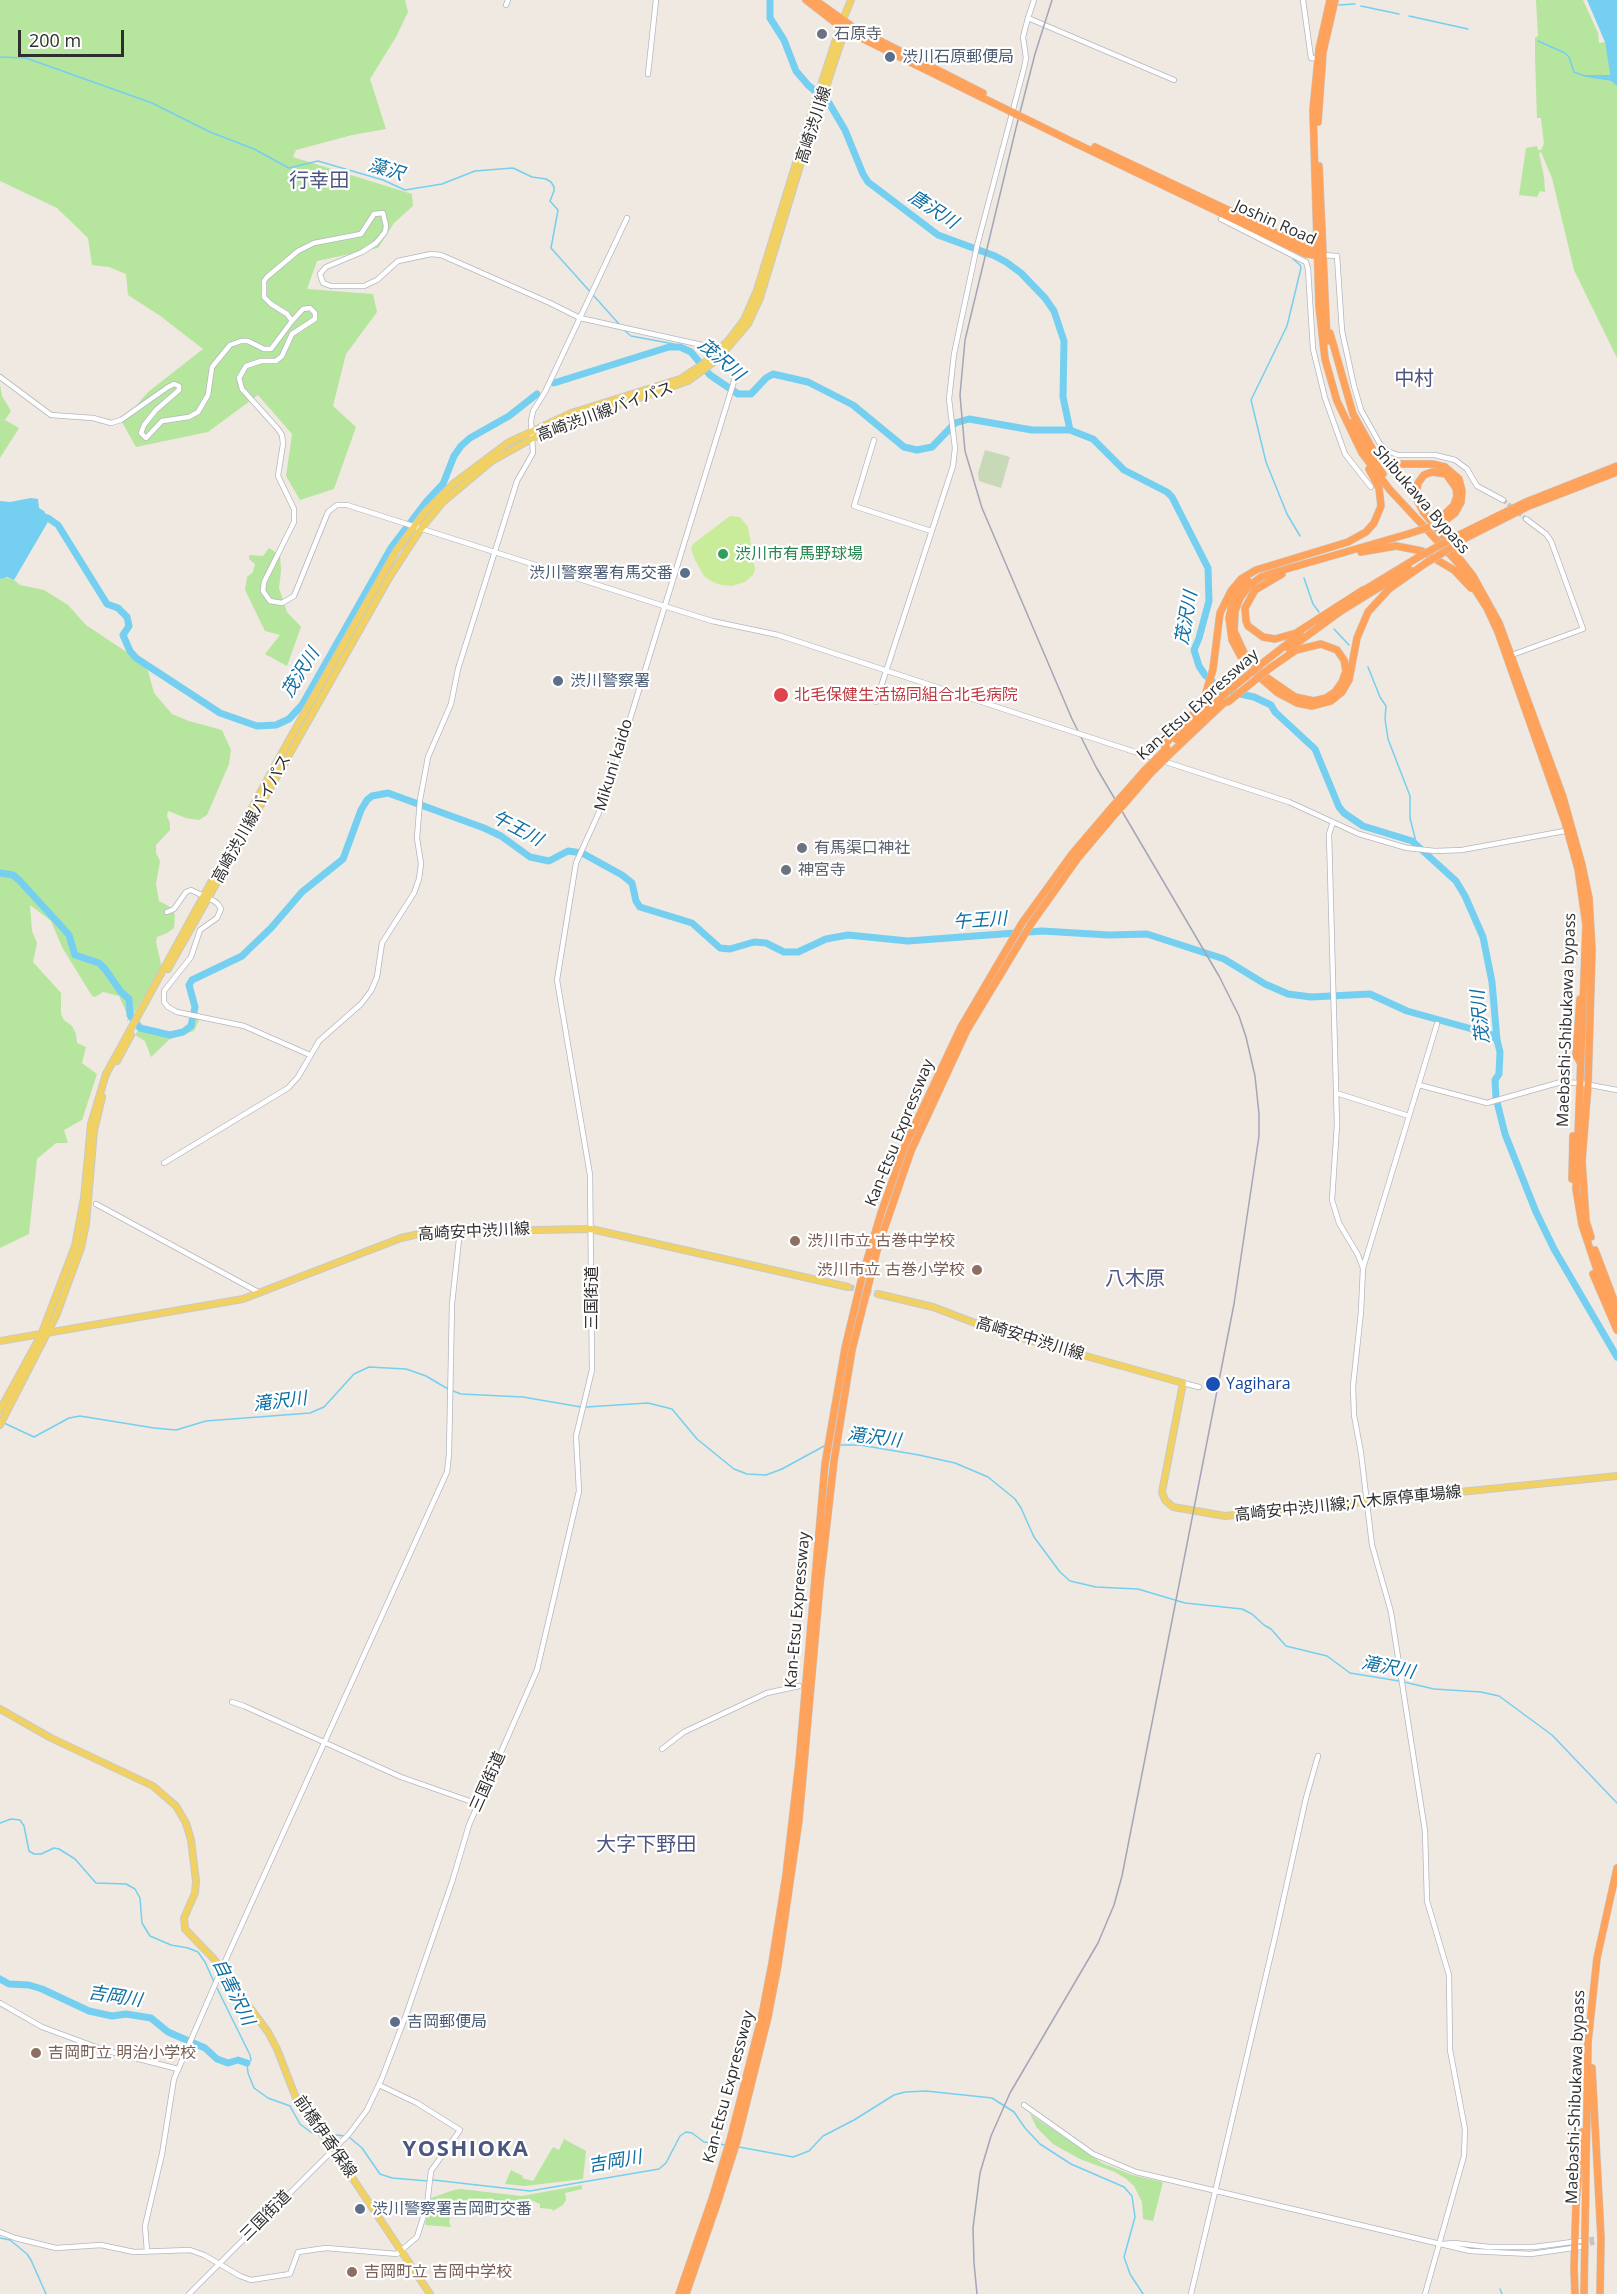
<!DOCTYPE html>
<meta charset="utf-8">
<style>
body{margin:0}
#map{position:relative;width:1617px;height:2294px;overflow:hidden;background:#efe9e1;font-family:"Open Sans",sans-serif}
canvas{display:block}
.scale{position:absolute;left:18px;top:30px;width:106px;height:27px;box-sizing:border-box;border:3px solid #2e2e2e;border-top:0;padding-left:8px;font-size:18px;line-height:21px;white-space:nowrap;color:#2e2e2e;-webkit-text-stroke:4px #fff;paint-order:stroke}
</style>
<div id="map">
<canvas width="1617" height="2294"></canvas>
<div class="scale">200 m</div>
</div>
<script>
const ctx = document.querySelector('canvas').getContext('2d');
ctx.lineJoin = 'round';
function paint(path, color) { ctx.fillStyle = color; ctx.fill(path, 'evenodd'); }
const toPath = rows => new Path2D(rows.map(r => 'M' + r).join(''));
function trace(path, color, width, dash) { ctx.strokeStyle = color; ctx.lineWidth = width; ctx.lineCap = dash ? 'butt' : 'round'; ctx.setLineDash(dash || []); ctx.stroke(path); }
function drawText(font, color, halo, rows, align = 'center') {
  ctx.font = font + ' "Open Sans","Noto Sans JP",sans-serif'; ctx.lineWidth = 4.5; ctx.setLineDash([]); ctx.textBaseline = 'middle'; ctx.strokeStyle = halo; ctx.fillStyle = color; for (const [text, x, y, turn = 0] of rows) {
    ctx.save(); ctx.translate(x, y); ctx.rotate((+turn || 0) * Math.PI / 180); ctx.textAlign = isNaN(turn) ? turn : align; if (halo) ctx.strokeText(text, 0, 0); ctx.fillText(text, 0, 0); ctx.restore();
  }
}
paint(toPath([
 [0,0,405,0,408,12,396,37,370,79,386,129,352,135,296,150,293,157,412,194,413,206,394,223,378,248,317,261,307,289,373,294,377,312,346,354,333,406,356,427,334,489,300,500,286,476,292,434,258,395,208,432,136,447,122,422,148,392,203,349,159,315,128,295,126,274,109,267,92,265,88,238,57,208,0,181],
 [1536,0,1583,0,1598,33,1599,43,1605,42,1611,73,1610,75,1585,75,1585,77,1611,81,1617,86,1617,358,1574,270,1552,178,1541,152,1539,153,1544,177,1545,192,1540,191,1537,197,1519,195,1526,148,1537,146,1538,150,1541,150,1544,144,1541,118,1537,118,1535,58,1535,38,1538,36],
 [0,385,2,396,11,411,5,420,19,428,0,458],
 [269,548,280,555,281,571,279,588,287,612,301,627,287,666,265,654,280,635,265,631,245,590,247,577,253,572,255,564,249,559,249,555,263,556],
 [4,577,14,580,20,585,44,590,68,605,86,625,137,659,148,671,154,693,172,714,189,721,222,730,231,750,229,764,207,815,199,820,186,818,168,811,167,816,170,823,170,830,156,845,156,853,160,861,156,884,159,901,172,908,175,915,174,928,167,933,157,937,156,942,161,964,160,970,133,1015,127,1022,128,1016,119,996,103,992,95,997,92,996,62,947,51,921,30,905,32,931,37,943,33,962,61,993,61,1014,64,1020,72,1026,76,1034,77,1043,86,1047,82,1063,97,1074,82,1120,64,1130,68,1143,56,1143,37,1159,29,1234,0,1248,0,579],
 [197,1017,200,1018,194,1031,170,1039,151,1057,145,1041,135,1035,139,1029,162,1035,180,1035,189,1031,195,1024],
 [1030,2114,1102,2163,1132,2175,1163,2182,1153,2221,1143,2219,1142,2202,1134,2186,1125,2178,1115,2172,1080,2159,1053,2144,1037,2128],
 [564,2139,586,2151,583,2179,525,2186,505,2184,511,2170,523,2176,522,2178,533,2181,553,2147,559,2150],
 [582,2185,582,2189,565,2193,566,2200,563,2205,553,2211,552,2209,540,2208,540,2204,533,2201,514,2201,509,2202,501,2211,495,2209,496,2204,480,2200,475,2202,472,2209,452,2210,449,2222,451,2227,425,2225,431,2198,454,2190,460,2189,522,2196]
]), '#b6e59e');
paint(toPath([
 [985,450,1010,457,1001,488,979,481,978,473]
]), '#c8d9b8');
paint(toPath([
 [730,516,740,517,748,527,755,569,753,575,745,582,732,586,721,585,711,581,704,576,695,560,691,549,693,544]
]), '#c9ec9a');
paint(toPath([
 [1587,0,1617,0,1617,86,1611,81,1585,77,1585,75,1610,75,1610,73,1605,42],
 [31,498,38,499,39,508,44,511,49,520,14,580,7,577,0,579,0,501,10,502]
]), '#75cff0');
trace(toPath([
 [1339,5,1355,4],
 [1361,6,1399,14],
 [1409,16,1468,29],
 [1538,41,1565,53,1569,57,1574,72,1585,76],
 [0,57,26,58,152,103,210,132,254,149,289,168,318,161,383,180,405,190,442,184,475,171,513,168,532,177,546,179,551,182,554,187,554,191,550,201,558,210,551,248,619,324],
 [1293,259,1300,265,1301,268,1287,326,1251,400,1266,462,1287,514,1300,536],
 [624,330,631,336,674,344,676,346],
 [1304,578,1313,604,1319,612],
 [1334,629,1349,645],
 [1368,667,1380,697,1386,706,1385,719,1388,739,1410,796,1410,818,1417,846],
 [453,1391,461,1394,523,1397,581,1407],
 [586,1407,648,1403,672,1409,697,1439,734,1469,747,1474,766,1475,782,1469,826,1445],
 [4,1423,34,1437,69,1418,80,1416,154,1428,176,1430,206,1421,310,1413,324,1407,354,1374,369,1367,406,1369,426,1376,448,1389],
 [840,1445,860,1445,919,1455,955,1463,988,1477,1015,1499,1021,1508,1034,1537,1060,1572,1070,1581,1096,1587,1138,1589,1185,1603,1242,1609,1252,1614,1264,1625,1271,1629,1286,1646,1327,1656,1350,1673,1399,1681],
 [1404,1682,1434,1689,1481,1692,1499,1696,1552,1735,1617,1803],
 [0,1823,11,1819,20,1820,24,1826,29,1851,34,1854,41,1854,54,1848,59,1849,75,1859,96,1883,126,1884,135,1889,140,1898,142,1923,150,1936,171,1945,188,1948,198,1952,205,1962,214,1982],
 [216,1986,250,2055,251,2060,247,2063,248,2073,254,2088,268,2098,290,2106,300,2124,312,2133,318,2134],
 [326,2134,345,2136],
 [349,2137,362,2148,380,2174,392,2178,428,2181],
 [739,2147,793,2157,809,2151,823,2136,854,2120,894,2095,905,2092,926,2091,992,2098,1014,2112,1025,2128,1040,2144,1071,2164,1124,2187,1132,2196,1135,2217,1124,2257,1130,2274,1143,2294],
 [433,2180,530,2191,659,2169,666,2163,680,2136,686,2132,692,2133,704,2142,726,2145],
 [0,2238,10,2240,27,2254,31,2260,46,2294],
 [1500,2289,1502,2294]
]), '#75cff0', 1.5);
trace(toPath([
 [770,0,770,18,784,40,796,71,808,85,829,103,845,130,863,174,868,182,938,235,995,256,1006,262,1021,273,1045,298,1054,311,1064,341,1063,397,1070,430],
 [554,383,669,347,680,347,691,352,710,375,738,394,751,394,766,378,773,374,808,382,853,405,904,447,917,450,932,447,955,423,969,419,1032,430,1070,430,1093,439,1124,470,1167,492,1172,497,1208,568,1209,601,1199,638,1194,650,1199,666,1205,675,1222,690,1254,697,1271,705,1275,712,1315,749,1339,807,1344,813,1363,826,1412,841,1456,881,1465,896,1483,937,1492,982,1497,1040,1500,1052,1499,1074,1495,1080,1496,1098,1505,1134,1536,1212,1554,1249,1617,1357],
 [41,516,48,518,58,525,107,604,118,608,127,617,129,626,123,635,130,651,136,658,220,713,257,726,276,725,289,719,302,705,391,548,427,501,443,484,454,456,461,446,470,438,509,416,537,394],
 [0,873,13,875,19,880,61,926,69,935,75,955,99,963,105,969,121,992,129,999,130,1015,140,1028,170,1035,183,1032,191,1026,195,1007,189,985,192,980,242,956,248,950,271,928,302,892,343,859,361,810,367,800,372,796,388,793,484,828,501,836,530,857,549,861,568,851,582,853,622,875,632,883,636,901,640,907,692,923,720,948,730,949,754,942,766,943,784,952,798,952,826,939,848,935,908,941,1042,931,1109,935,1147,934,1224,959,1265,984,1288,994,1311,997,1370,994,1407,1011,1490,1034,1497,1040],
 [0,1979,9,1984,29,1985,42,1989,89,2011,112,2016,126,2014,151,2018,168,2032,205,2048,217,2059,228,2063,238,2060,247,2063]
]), '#75cff0', 7);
trace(toPath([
 [1503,500,1526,519],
 [1583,2240,1595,2239],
 [1584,2246,1595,2242]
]), '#c8c4bd', 4.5, [4.5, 2]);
trace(toPath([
 [848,1287,878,1294]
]), '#c8c4bd', 6, [6, 3]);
const minor = toPath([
 [1034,0,1028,18,1174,80],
 [1303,0,1311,58,1320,59],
 [506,5,508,0],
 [648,74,656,0],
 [1221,219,1306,262,1308,269,1313,349,1325,398,1345,454,1371,487],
 [1323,255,1337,256,1342,331,1354,386,1361,410,1380,444,1387,451,1398,455,1435,455,1455,460,1467,469,1477,486,1503,500],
 [0,377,51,415,93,418,111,423,121,420,168,387,174,384,179,386,179,390,156,410,144,425,141,433,146,438,162,421,189,417,198,412,208,395,212,367,230,345,241,341,248,341,264,349,271,349,292,321,303,309,310,308,315,313,315,319,292,334,282,356,276,361,261,361,246,366,239,378,242,389,278,429,282,435,283,444,278,476,294,509,294,522,264,582,263,591,270,601,282,603,294,596,328,512,337,505,347,505,664,606,712,621,778,635,1049,724],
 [874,440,854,506,931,531],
 [1509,656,1583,629,1551,541,1546,534,1526,519],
 [876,702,953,466,955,448,949,399,954,354,977,246,1024,68,1026,58,1023,37,1028,18],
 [1129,750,1289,802,1359,834,1407,848,1435,851,1462,850,1570,830],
 [1333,822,1329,834,1337,1125,1332,1200,1339,1223,1358,1255,1363,1268,1361,1312,1353,1386,1354,1415,1361,1453,1372,1545,1391,1612,1425,1831,1427,1901,1449,1975,1450,2050,1465,2129,1464,2156,1425,2294],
 [167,912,174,909,186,892,191,890,214,901,218,904,221,909,217,918,200,930,191,957,164,991,164,1002,168,1007,177,1012,244,1026,310,1055],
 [1419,1085,1487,1103,1561,1082,1580,1083,1617,1090],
 [1336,1093,1409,1116],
 [164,1163,288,1088,298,1077,319,1041,361,1004,371,991,377,977,382,943,414,893,419,879,421,864,417,838,420,800,428,757,451,704,458,669,517,481,533,453,531,421,533,411,545,392,627,218],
 [96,1204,260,1293],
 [1363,1268,1437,1024],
 [1183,1383,1199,1387],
 [232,1702,244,1706,401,1777,478,1804],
 [662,1749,684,1732,767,1693,799,1686],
 [0,2003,42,2027,104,2050,178,2069],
 [1024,2105,1093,2154,1136,2172,1470,2251,1531,2254,1580,2247],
 [0,2232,15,2238,56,2248,101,2245,134,2252,190,2250,204,2255,240,2276,251,2280,290,2274,298,2252,326,2248,397,2254,417,2237,427,2205,431,2171,460,2130,417,2103,379,2085],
 [1443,2244,1454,2243,1489,2247,1534,2247,1580,2241],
 [147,2251,145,2226,162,2154,174,2079,227,1957,447,1472,449,1454,452,1304,460,1230],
 [189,2294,349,2134,367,2110,382,2078,406,2015,452,1882,469,1825,537,1670,579,1491,576,1436,592,1370,590,1175,557,980,576,863,606,797,735,378,734,366,730,361,711,347,580,318,550,303,441,255,431,254,398,261,377,280,364,286,331,286,323,283,320,274,326,267,362,252,376,243,385,232,386,226,383,213,374,214,361,234,314,243,298,251,267,277,264,281,264,297,271,304,287,314,292,321],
 [1191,2294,1275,1937,1306,1798,1318,1756]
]);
const major = toPath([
 [168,969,389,578,420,530,443,502,492,461,533,438,573,421,688,381,718,359,748,324,760,298,799,169,845,30,844,25],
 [117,1061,131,1035],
 [878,1294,933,1307,996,1331,1183,1383,1162,1492,1165,1500,1173,1507,1225,1516,1244,1514,1617,1476],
 [0,1341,243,1299,401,1238,428,1232,591,1229,848,1287],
 [0,1410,41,1335,75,1246,84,1198,91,1124,106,1074,288,742,396,551,425,512,453,484,509,442,571,413,680,379,703,364,728,341,744,320,757,290,804,137,840,27,851,0],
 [0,1425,56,1316,81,1248,86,1224,94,1131,102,1097],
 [0,1709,51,1738,153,1786,176,1806,186,1823,191,1840,196,1881,195,1893,184,1918,185,1929,213,1958,268,2032,277,2049,296,2098,333,2149,430,2294]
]);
const highway = toPath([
 [806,0,845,30,983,98],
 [815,0,853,27,983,93],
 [1330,0,1319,49,1313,110,1319,306,1325,359,1337,401,1362,453,1390,490,1458,563,1487,608,1498,632,1565,822,1578,869,1586,925,1576,1189,1582,1225,1599,1276,1617,1318],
 [1318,122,1323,52,1335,0],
 [1077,144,1306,254,1321,256],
 [1095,147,1321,254],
 [1319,166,1327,341],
 [1330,333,1353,414,1373,450,1382,458,1398,464,1432,464,1445,467,1459,479,1462,491,1461,502,1455,513,1442,523],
 [1351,423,1366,450,1383,474],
 [1440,519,1454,505,1457,496,1456,488,1446,474,1432,472,1424,475,1418,483,1416,498,1424,513,1450,544],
 [1455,537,1526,502,1617,466],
 [1458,542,1529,506,1617,472],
 [1448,544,1473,576,1499,623,1563,797,1582,865,1589,898,1592,950,1588,1085,1582,1161,1586,1221,1591,1237],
 [1361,552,1396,546,1422,551,1454,570,1471,588],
 [1282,574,1255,590,1245,608,1246,621,1248,626,1263,637,1275,639,1296,633,1363,590],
 [1361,592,1422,555],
 [1289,649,1341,611,1409,569],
 [1241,657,1232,640,1229,618,1233,600,1248,581],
 [1264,662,1300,634],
 [1270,668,1296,650,1321,644,1337,650,1344,660,1346,671,1342,682,1335,692,1326,698,1314,701,1295,697,1266,677,1246,657,1234,631,1235,611,1240,598,1249,586,1261,577,1276,572,1408,534],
 [1257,675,1278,693,1297,703,1312,706,1331,701,1342,692,1349,680,1357,638,1368,612,1389,589,1426,563],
 [1176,739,1221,697],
 [1164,745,1195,712,1205,696,1213,669,1220,613,1231,591,1241,579,1256,570,1348,542,1366,532,1374,523,1381,506,1379,488,1369,469],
 [1172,752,1227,700],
 [1122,796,1145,770],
 [1126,802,1150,774],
 [1580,999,1576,1055,1580,1062],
 [1572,1179,1573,1136],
 [1595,1250,1617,1308],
 [1593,1274,1617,1330],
 [1592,2068,1601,2238,1600,2294],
 [679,2294,712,2199,730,2140,762,2015,772,1963,786,1875,799,1762,825,1464,845,1348,862,1277,881,1213,904,1148,961,1027,1022,923,1072,854,1112,807],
 [686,2294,718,2201,737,2141,768,2017,778,1965,799,1820,820,1584,834,1461,852,1350,878,1247,911,1151,967,1030,1031,924,1078,858,1116,813],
 [1575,2294,1574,2268,1576,2202,1582,2132],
 [1584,2294,1588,2042,1597,1958,1617,1868]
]);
trace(minor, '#b4b7c1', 6);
trace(major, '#c9c9c9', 8);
trace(highway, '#c9c9c9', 8);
trace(minor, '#fff', 4.5);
trace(major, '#f2d163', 6);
trace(highway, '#ffa35c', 7);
trace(toPath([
 [977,2294,974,2263,973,2228,980,2173,991,2136,1010,2093,1098,1943,1114,1905,1122,1876,1234,1304,1259,1136,1259,1114,1255,1076,1246,1037,1239,1016,1219,976,1096,767,1072,719,982,508,965,451,960,395,965,340,1016,128,1035,54,1052,0]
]), '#a3a6b8', 1.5);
const minorBridge = toPath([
 [1049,724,1129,750]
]);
const highwayBridge = toPath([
 [983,98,1077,144],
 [1408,534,1442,523],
 [1422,555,1455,537],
 [1426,563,1459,543],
 [1221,697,1264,662],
 [1228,702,1270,668],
 [1145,770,1167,748],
 [1150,774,1172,752],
 [1112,807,1122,796],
 [1116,813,1126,802]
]);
trace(minorBridge, '#b4b7c1', 6, []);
trace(highwayBridge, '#c9c9c9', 8, []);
trace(minorBridge, '#fff', 4.5);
trace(highwayBridge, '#ffa35c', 7);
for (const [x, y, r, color] of [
 [822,34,6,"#6b7280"],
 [890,57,6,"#5c6f8a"],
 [723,554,6,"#2e9e5b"],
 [685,573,6,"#5c6f8a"],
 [558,681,6,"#5c6f8a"],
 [781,695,8,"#e0444e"],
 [802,848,6,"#6b7280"],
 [786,870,6,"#6b7280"],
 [795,1241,6,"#8d6e63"],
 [977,1270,6,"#8d6e63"],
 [1213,1384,8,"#1a4fb4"],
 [395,2022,6,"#5c6f8a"],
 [36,2053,6,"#8d6e63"],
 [360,2209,6,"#5c6f8a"],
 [352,2272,6,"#8d6e63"]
]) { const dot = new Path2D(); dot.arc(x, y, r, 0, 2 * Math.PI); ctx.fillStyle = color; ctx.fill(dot); trace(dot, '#fff', 2); }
drawText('16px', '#5b616d', '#fff', [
 ["石原寺",834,34],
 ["有馬渠口神社",814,848],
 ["神宮寺",798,870]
], 'left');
drawText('16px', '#4e5e75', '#fff', [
 ["渋川石原郵便局",902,57],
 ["渋川警察署有馬交番",673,573,"right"],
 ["渋川警察署",570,681],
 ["吉岡郵便局",407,2022],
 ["渋川警察署吉岡町交番",372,2209]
], 'left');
drawText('16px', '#2e2e2e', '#fff', [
 ["高崎渋川線",814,125,-72],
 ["Joshin Road",1275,223,24],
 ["高崎渋川線バイパス",605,412,-20],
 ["Shibukawa Bypass",1421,500,49],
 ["Kan-Etsu Expressway",1198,705,-42],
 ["Mikuni kaido",614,765,-73],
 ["高崎渋川線バイパス",252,819,-61],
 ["Maebashi-Shibukawa bypass",1567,1020,-88],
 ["Kan-Etsu Expressway",900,1133,-68],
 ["高崎安中渋川線",474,1232,-3],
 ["三国街道",592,1298,-90],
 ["高崎安中渋川線",1030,1339,17],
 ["高崎安中渋川線;八木原停車場線",1348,1504,-6],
 ["Kan-Etsu Expressway",798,1610,-85],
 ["三国街道",488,1782,-66],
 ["Kan-Etsu Expressway",729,2087,-75],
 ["Maebashi-Shibukawa bypass",1576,2097,-88],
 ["前橋伊香保線",325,2137,55],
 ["三国街道",266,2216,-45]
]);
drawText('16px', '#27864d', '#fff', [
 ["渋川市有馬野球場",735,554]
], 'left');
drawText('16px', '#be3a42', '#fff', [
 ["北毛保健生活協同組合北毛病院",794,695]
], 'left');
drawText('16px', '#785e54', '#fff', [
 ["渋川市立 古巻中学校",807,1241],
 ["渋川市立 古巻小学校",965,1270,"right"],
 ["吉岡町立 明治小学校",48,2053],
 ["吉岡町立 吉岡中学校",364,2272]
], 'left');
drawText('16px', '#164399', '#fff', [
 ["Yagihara",1226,1384]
], 'left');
drawText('italic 18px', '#0d6fa3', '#fff', [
 ["藻沢",386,170,17],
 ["唐沢川",933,210,33],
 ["茂沢川",721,360,40],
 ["茂沢川",1187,618,-80],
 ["茂沢川",301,673,-58],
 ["午王川",517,829,28],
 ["午王川",980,921,-4],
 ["茂沢川",1481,1017,-96],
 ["滝沢川",280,1402,-7],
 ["滝沢川",874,1438,7],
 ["滝沢川",1388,1668,11],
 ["自害沢川",233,1992,64],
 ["吉岡川",115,1997,9],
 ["吉岡川",615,2162,-10]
]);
drawText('20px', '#4d5680', '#fff', [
 ["行幸田",319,181],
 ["中村",1414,379],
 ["八木原",1135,1279],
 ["大字下野田",646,1845]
]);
ctx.letterSpacing = '1.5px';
drawText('bold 22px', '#4d5680', '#fff', [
 ["YOSHIOKA",466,2150]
]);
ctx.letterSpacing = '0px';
</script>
